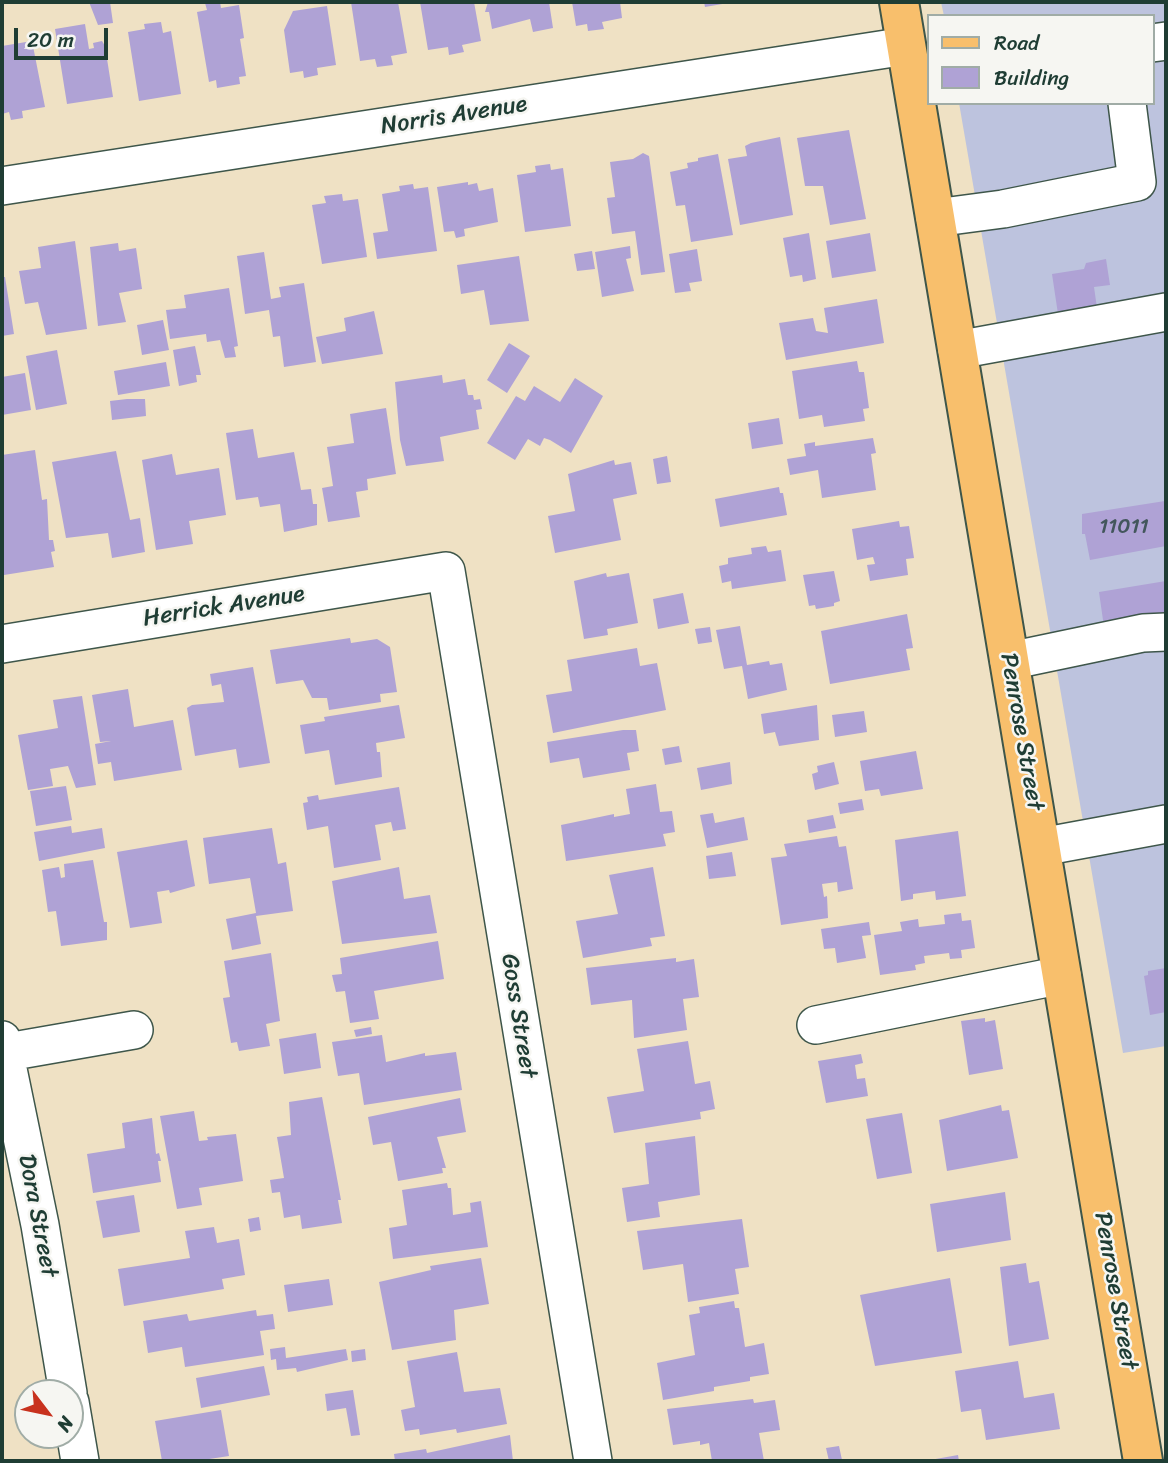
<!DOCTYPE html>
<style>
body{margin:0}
#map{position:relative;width:1168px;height:1463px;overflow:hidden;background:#efe1c4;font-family:Sriracha,sans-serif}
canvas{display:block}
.frame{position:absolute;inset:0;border:4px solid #1f3d34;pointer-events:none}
.legend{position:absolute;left:927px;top:14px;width:228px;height:91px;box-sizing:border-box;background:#f6f6f2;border:2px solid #a0aca6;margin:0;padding:9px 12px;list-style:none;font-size:21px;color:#1f3d34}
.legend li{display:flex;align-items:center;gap:14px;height:35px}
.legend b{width:35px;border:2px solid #a0aca6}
.north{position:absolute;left:14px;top:1379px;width:70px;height:70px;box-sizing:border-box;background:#f6f6f2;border:2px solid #a0aca6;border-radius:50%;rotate:122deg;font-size:19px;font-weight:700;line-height:28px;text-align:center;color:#1f3d34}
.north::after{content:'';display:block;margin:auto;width:24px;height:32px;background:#c8321e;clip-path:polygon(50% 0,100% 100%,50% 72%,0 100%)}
.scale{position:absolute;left:14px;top:28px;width:94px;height:32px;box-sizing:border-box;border:4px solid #1f3d34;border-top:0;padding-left:9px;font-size:21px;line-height:24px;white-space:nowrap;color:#1f3d34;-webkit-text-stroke:5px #f6f6f2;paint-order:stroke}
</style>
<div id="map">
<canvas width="1168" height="1463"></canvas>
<div class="frame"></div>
<ul class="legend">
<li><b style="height:9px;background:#f8bf6c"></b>Road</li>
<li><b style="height:19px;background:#afa2d5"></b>Building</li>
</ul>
<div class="north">N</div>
<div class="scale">20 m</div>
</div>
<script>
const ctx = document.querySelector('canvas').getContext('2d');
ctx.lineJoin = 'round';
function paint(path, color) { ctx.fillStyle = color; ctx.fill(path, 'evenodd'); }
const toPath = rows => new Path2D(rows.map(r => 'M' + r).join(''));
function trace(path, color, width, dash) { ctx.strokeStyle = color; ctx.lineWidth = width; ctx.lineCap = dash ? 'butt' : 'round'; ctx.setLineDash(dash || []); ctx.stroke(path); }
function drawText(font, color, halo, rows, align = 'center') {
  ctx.font = font + ' Sriracha,sans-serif'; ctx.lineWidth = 5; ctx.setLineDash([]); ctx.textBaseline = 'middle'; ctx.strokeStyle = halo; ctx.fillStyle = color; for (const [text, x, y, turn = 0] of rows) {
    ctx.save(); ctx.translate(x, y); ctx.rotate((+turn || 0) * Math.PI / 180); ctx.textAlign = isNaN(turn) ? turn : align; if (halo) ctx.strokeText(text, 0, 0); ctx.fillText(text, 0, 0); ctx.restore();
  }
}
paint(toPath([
 [941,2,1166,2,1166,1046,1123,1053,959,103,1152,103,1152,16,944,16]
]), '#bdc3de');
paint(toPath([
 [89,2,110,2,113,23,98,25],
 [220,2,221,8,239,5,244,38,240,39,246,76,239,77,240,84,217,88,216,80,209,82,197,12,207,10,205,3],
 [351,2,398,2,407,53,391,56,393,65,377,67,375,59,360,61],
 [420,2,474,2,481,41,462,45,464,52,449,55,448,47,428,50],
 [488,2,549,2,553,28,533,32,530,19,492,29,489,12,485,12],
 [572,2,620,2,622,18,602,22,604,29,588,31,587,24,576,26],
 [704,2,728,2,728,3,705,7],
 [327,6,336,65,317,68,318,75,304,78,303,71,290,73,284,30,293,11],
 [161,22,163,33,171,31,181,94,139,101,128,32,145,29,144,24],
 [85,24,89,49,94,48,93,43,102,41,105,46,113,97,67,104,55,29],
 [32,41,45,107,22,111,23,118,11,120,9,112,2,114,2,46],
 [849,130,866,219,830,225,823,186,805,186,797,138],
 [780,137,793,215,740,225,728,159,747,156,745,146,751,143],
 [643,153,649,156,665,272,641,275,635,231,612,234,607,198,615,197,610,162,633,159],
 [718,154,733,235,691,242,685,205,676,206,670,172,688,168,687,163,698,161,698,158],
 [550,164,551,170,563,168,571,226,525,232,517,175,536,172,535,166],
 [468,182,468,185,477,183,479,191,493,188,498,222,464,229,465,236,456,238,454,231,444,232,437,187],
 [413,184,414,189,428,187,437,251,377,259,373,233,388,231,382,194,400,191,399,186],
 [342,194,343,201,358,199,367,257,322,264,312,205,326,203,324,196],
 [809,233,816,279,803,282,802,275,790,277,783,238],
 [870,233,876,271,832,278,826,241],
 [75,241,87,329,46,335,38,302,25,304,19,271,41,268,38,247],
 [118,243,119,251,136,248,142,289,119,293,126,322,98,326,90,247],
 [630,246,631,258,626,259,634,291,602,297,595,252],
 [697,249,702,281,689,283,691,291,675,293,669,254],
 [592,251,595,269,577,271,574,254],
 [264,252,271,299,281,297,279,287,304,283,316,362,284,367,280,336,273,337,269,310,245,314,237,256],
 [519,256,529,321,490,325,484,290,461,294,457,265],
 [1106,259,1110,285,1094,287,1097,308,1058,314,1052,274,1084,269,1086,263],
 [2,277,5,277,14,334,2,336],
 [229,288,238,346,234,347,236,357,225,358,220,340,207,342,206,334,170,339,166,310,186,308,184,295],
 [877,299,884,343,786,360,779,323,813,318,816,331,828,333,824,308],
 [374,311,383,354,322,364,316,337,346,331,344,318],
 [163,320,169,350,142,355,137,325],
 [509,343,530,356,507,393,487,380],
 [195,346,201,375,196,375,197,382,179,386,173,350],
 [57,350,67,404,36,410,26,356],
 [857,361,859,372,864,372,869,408,863,409,865,421,824,427,822,415,799,419,792,371],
 [166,362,170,386,118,395,114,371],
 [25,373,31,410,2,415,2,377],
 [442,375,443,383,465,379,468,395,473,395,474,400,480,399,482,409,476,410,479,429,440,437,444,461,406,466,400,440,395,382],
 [575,378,603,396,571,453,550,440,544,438,540,446,528,439,515,460,487,443,516,396,525,401,534,386,560,402],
 [127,399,145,399,146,416,112,420,110,401],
 [386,408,396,474,367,479,368,490,356,492,360,517,328,522,322,488,333,486,327,447,354,443,350,414],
 [779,418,783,444,752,449,748,423],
 [253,429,258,458,294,452,301,490,311,489,313,504,317,504,317,525,284,532,280,504,260,507,258,497,236,500,226,433],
 [873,438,876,453,871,454,876,490,822,498,818,470,790,475,787,459,806,456,804,444,815,442,815,446],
 [35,450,42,500,47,499,49,540,53,540,55,551,51,552,54,567,4,575,2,455],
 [116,451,130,520,140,518,145,552,112,558,108,533,66,538,52,462],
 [172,454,176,475,219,468,226,515,189,521,193,544,156,550,142,460],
 [667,456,671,482,657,484,653,459],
 [614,460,615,465,631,462,637,494,613,499,621,540,555,553,548,516,575,511,568,474],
 [779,487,780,493,783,493,787,515,720,527,715,499],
 [1165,501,1166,546,1090,560,1085,534,1082,534,1082,514],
 [899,521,900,527,909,526,914,558,906,559,908,575,870,581,867,565,875,564,873,557,857,560,852,529],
 [766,546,768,552,781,550,786,581,732,589,731,581,722,583,719,566,728,564,728,558,752,554,751,548],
 [834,571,840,601,834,603,834,606,816,609,815,605,809,606,803,575],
 [606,573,607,577,629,573,638,623,607,629,608,635,584,639,574,581],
 [1166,581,1166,617,1104,627,1099,592],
 [683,593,689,623,658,629,653,599],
 [907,614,913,648,906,649,910,670,830,684,821,631],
 [740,626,747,665,769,661,770,665,782,663,787,690,748,699,742,666,724,669,716,630],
 [710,627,712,642,698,644,695,629],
 [350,638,351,643,377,639,390,647,397,692,380,694,381,702,329,710,327,698,312,698,303,680,276,684,270,650],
 [637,648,640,666,657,663,666,710,553,733,546,695,572,691,567,660],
 [253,667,270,763,239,768,236,749,195,756,187,708,192,705,224,702,221,684,212,686,210,674],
 [128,689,134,727,173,720,182,770,114,781,111,762,98,764,95,744,111,741,100,742,92,695],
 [82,696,96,785,76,788,68,766,50,769,53,786,28,790,18,735,58,728,53,700],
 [399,705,405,738,376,743,377,752,380,752,382,777,335,785,329,750,305,754,300,725,325,721,324,717],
 [817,705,819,740,779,746,775,732,764,734,761,714],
 [864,711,867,732,835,737,832,715],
 [623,730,636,730,639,751,627,753,630,770,583,778,579,758,550,763,547,742],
 [679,746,682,762,665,765,662,749],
 [916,751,923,789,881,796,879,789,865,791,860,761],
 [730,762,732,784,701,790,697,768],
 [834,762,839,784,815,790,812,774,818,772,817,766],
 [656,784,660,812,672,811,675,832,663,834,666,846,566,861,561,825,614,814,614,817,630,814,626,789],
 [66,786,72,820,36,826,30,791],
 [399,787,406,829,393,831,391,822,375,825,381,860,334,868,328,826,307,830,303,803,308,802,307,797,318,795,319,800],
 [862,799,864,810,840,814,838,803],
 [713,813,715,823,744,817,748,840,707,848,700,815],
 [833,815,836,828,809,833,807,820],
 [71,826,72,833,102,828,105,848,39,861,34,832],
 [272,828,278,864,286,862,293,911,256,916,261,944,232,950,226,919,256,913,250,878,209,884,203,838],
 [958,831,966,896,936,900,935,891,913,894,913,899,901,901,895,840],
 [837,836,839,847,846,846,853,889,838,892,837,882,822,884,824,897,827,896,828,918,781,925,771,858,787,856,784,844],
 [187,840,195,886,170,893,169,890,157,892,162,923,130,928,117,852],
 [732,852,736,876,709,879,706,856],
 [93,860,104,922,107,922,107,940,61,946,56,911,48,912,42,870,59,867,61,878,65,877,64,864],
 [399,867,404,899,430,895,437,933,342,944,332,881],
 [653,867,665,936,650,938,652,946,583,958,576,921,618,914,609,875],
 [961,913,962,921,971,920,975,948,961,950,962,958,950,959,949,953,924,956,925,963,915,965,916,970,880,975,874,935,902,931,900,922,918,919,919,927,945,924,944,915],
 [869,922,871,935,862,936,866,958,837,963,835,948,824,949,821,929],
 [438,941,444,979,374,991,379,1019,350,1023,345,991,336,992,332,975,342,974,340,958],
 [271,953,280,1021,266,1024,270,1046,239,1051,237,1042,231,1043,223,998,230,997,224,961],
 [676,958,676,962,694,959,699,997,683,999,687,1030,634,1038,632,1000,591,1005,586,968],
 [1166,968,1166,1012,1150,1015,1144,976,1148,975,1148,971],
 [985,1018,985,1022,995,1020,1003,1069,969,1075,961,1021],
 [371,1027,372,1034,356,1037,354,1030],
 [316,1033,321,1068,284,1074,279,1039],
 [382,1035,386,1062,425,1053,425,1056,456,1052,462,1090,364,1105,359,1073,338,1076,332,1042],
 [688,1041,695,1084,710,1081,715,1109,700,1112,701,1119,614,1133,607,1097,644,1091,637,1049],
 [861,1054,863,1063,855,1065,857,1079,865,1078,868,1096,826,1103,818,1061],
 [322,1097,341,1200,338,1200,342,1223,302,1229,300,1215,284,1218,280,1192,272,1193,270,1180,284,1178,277,1137,291,1135,289,1102],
 [460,1098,466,1132,437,1137,446,1168,442,1168,443,1173,398,1181,391,1142,373,1145,368,1117],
 [1001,1105,1002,1111,1009,1110,1018,1158,947,1171,939,1120],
 [194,1111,199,1141,208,1140,207,1137,236,1134,243,1181,199,1188,202,1205,177,1209,160,1116],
 [902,1113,912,1173,877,1179,866,1119],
 [152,1118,156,1154,159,1153,161,1161,158,1161,161,1182,93,1193,87,1154,125,1148,122,1123],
 [695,1136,700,1195,658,1202,660,1217,627,1222,622,1188,649,1184,645,1143],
 [447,1183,448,1188,451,1188,453,1215,471,1212,470,1203,481,1201,488,1247,393,1259,389,1228,407,1225,402,1190],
 [1005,1192,1011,1240,937,1252,930,1204],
 [134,1195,140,1232,103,1238,96,1201],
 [259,1217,261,1230,250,1232,248,1219],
 [742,1219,749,1267,735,1269,739,1294,688,1302,683,1264,643,1270,637,1231],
 [214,1227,217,1243,239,1239,245,1275,222,1279,224,1289,124,1306,118,1269,190,1258,185,1231],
 [481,1258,489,1304,454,1310,456,1340,392,1350,379,1282,431,1270,430,1266],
 [1026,1263,1029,1283,1039,1281,1049,1339,1009,1346,1000,1267],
 [950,1278,962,1353,875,1366,860,1295],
 [329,1279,333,1305,288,1312,284,1285],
 [734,1301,735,1308,739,1308,745,1347,764,1343,769,1374,750,1377,750,1381,714,1387,714,1391,663,1400,657,1363,695,1355,689,1315,700,1313,699,1307],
 [256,1310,257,1316,273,1314,275,1329,260,1331,264,1355,185,1367,182,1347,148,1353,143,1321,187,1314,189,1321],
 [285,1347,286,1358,346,1349,348,1360,297,1372,296,1368,277,1370,276,1359,271,1360,270,1349],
 [365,1349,366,1360,352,1362,351,1351],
 [457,1352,464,1392,500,1388,507,1424,457,1433,456,1429,420,1435,419,1429,405,1431,401,1410,415,1407,407,1361],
 [1018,1361,1024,1398,1054,1393,1060,1429,986,1440,981,1409,961,1412,955,1371],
 [264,1366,270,1395,201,1408,196,1378],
 [353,1390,360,1435,351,1436,346,1408,327,1411,325,1394],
 [753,1399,754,1403,775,1400,780,1430,759,1433,764,1461,712,1461,709,1443,700,1445,700,1441,673,1445,667,1409],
 [221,1410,229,1456,196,1461,162,1461,155,1421],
 [510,1435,513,1461,395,1461,394,1454,426,1449,427,1453],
 [839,1446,842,1460,829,1461,826,1448],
 [958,1455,959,1461,930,1461,930,1460]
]), '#afa2d5');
const minor = toPath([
 [1152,43,1166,41],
 [2,186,906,46],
 [935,218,1003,209,1137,182,1127,103],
 [957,350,1166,312],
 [2,644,446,571,593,1461],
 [1009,661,1143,633,1166,632],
 [1041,847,1166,824],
 [816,1025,1062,975],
 [2,1040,40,1225,68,1393],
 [2,1053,134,1030],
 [70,1402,80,1461]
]);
const major = toPath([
 [899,2,1143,1461]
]);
trace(minor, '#3e564a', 40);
trace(major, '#3e564a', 42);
trace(minor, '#fff', 37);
trace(major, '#f8bf6c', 38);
drawText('21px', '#43565c', null, [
 ["11011",1124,528]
]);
drawText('24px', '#1f3d34', '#f6f6f2', [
 ["Norris Avenue",454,116,-9],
 ["Herrick Avenue",224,607,-9],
 ["Penrose Street",1021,732,80],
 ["Goss Street",518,1016,81],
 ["Dora Street",37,1216,79],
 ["Penrose Street",1115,1291,80]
]);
</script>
